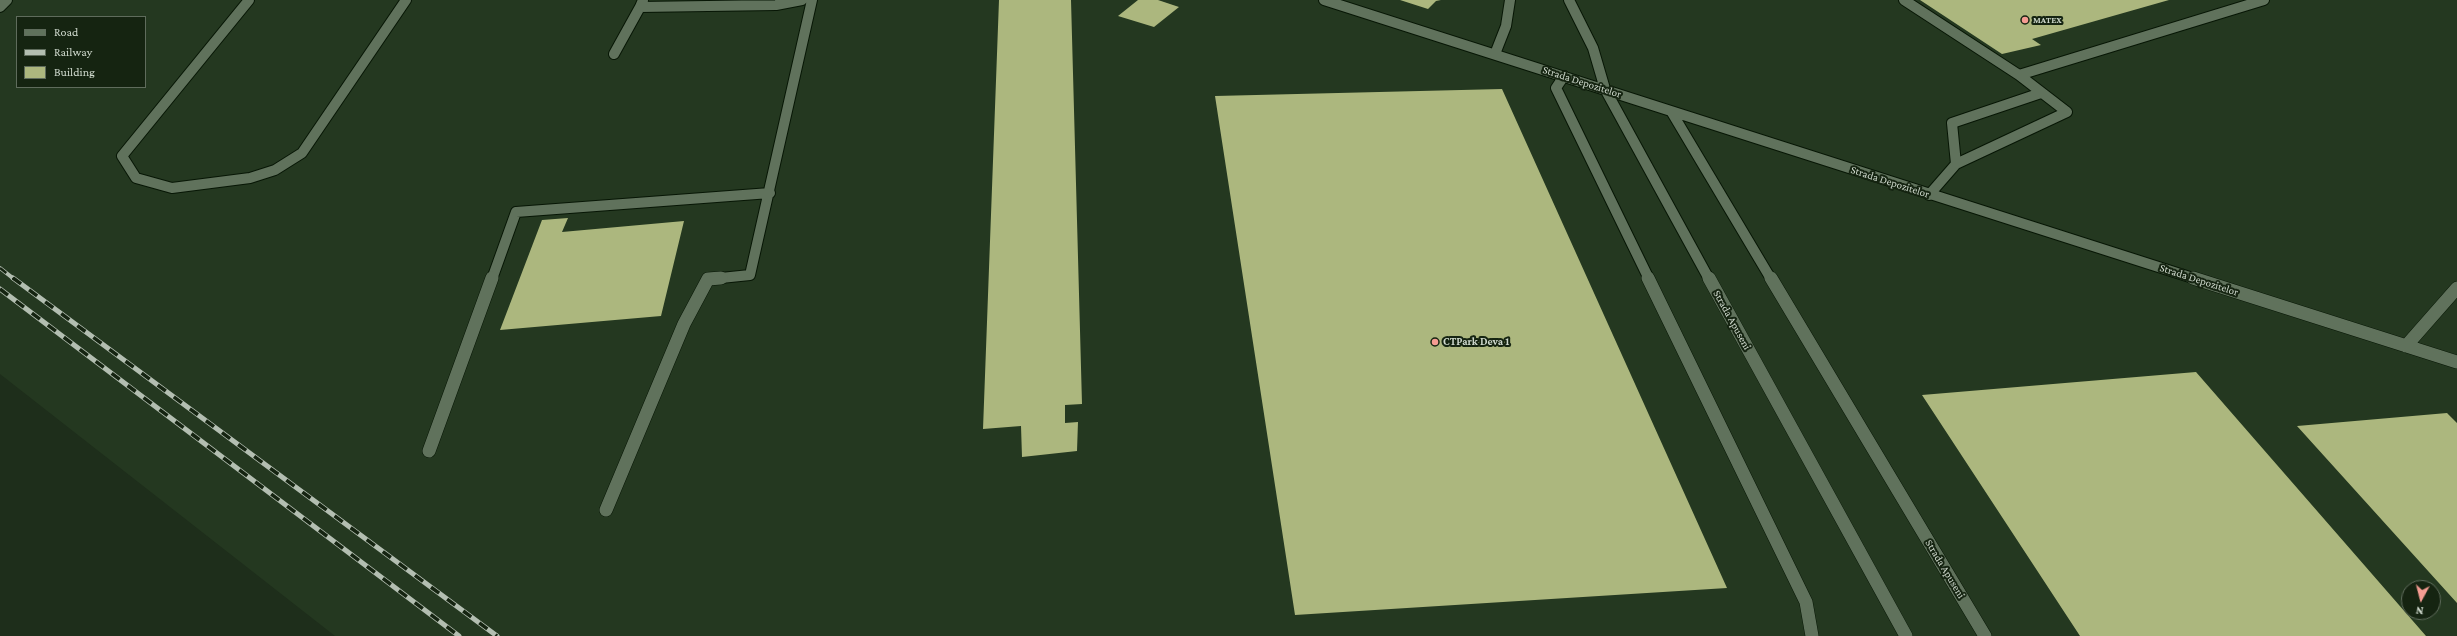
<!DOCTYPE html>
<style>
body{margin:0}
#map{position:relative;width:2457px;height:636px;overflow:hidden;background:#1e2e1b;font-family:"Crimson Pro",serif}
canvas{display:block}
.legend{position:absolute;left:16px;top:16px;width:130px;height:72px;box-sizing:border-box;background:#152411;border:1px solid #5f6c5c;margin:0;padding:5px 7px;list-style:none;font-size:12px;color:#ced8cc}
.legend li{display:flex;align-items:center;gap:8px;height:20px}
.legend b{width:20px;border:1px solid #5f6c5c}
.north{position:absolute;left:2401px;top:580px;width:40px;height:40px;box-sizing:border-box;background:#152411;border:1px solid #5f6c5c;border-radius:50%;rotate:187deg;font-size:11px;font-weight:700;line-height:16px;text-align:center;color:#ced8cc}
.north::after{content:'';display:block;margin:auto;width:14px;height:18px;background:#f59c92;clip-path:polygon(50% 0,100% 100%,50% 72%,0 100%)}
</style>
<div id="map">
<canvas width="2457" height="636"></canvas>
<ul class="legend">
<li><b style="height:5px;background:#60725c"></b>Road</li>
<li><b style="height:5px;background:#b3beb1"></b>Railway</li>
<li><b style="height:11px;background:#acb77e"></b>Building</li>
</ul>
<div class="north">N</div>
</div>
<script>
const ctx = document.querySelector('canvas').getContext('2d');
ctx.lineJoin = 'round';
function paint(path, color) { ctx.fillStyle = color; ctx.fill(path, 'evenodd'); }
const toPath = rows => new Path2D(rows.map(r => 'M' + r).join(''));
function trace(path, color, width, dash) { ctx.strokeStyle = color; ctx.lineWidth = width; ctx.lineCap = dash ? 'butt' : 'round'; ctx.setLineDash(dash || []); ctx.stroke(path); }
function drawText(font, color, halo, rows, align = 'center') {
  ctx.font = font + ' "Crimson Pro",serif'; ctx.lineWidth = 4; ctx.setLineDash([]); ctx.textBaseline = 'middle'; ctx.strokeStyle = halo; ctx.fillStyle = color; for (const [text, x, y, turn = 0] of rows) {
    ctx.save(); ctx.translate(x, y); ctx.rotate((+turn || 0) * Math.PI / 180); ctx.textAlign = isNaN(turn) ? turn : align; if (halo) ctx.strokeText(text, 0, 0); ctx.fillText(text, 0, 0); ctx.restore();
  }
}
paint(toPath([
 [0,0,2457,0,2457,636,335,636,0,374],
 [17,17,145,17,145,87,17,87],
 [2409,588,2433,588,2433,612,2409,612]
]), '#243820');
paint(toPath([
 [999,0,1071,0,1082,404,1065,405,1065,423,1078,422,1077,451,1022,457,1021,426,983,429],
 [1138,0,1158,0,1179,7,1154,27,1118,16],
 [1400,0,1441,0,1436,1,1428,9],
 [1920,0,2169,0,2032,39,2041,45,2002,54],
 [1502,89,1727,588,1295,615,1215,96],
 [568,218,562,232,684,221,661,316,500,330,542,220],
 [2196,372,2426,636,2080,636,1922,395],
 [2447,413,2457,423,2457,603,2297,426]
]), '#acb77e');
const minorFar1 = toPath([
 [249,0,122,156,136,178,172,188,250,178,275,170,302,153,406,0],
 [643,0,640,7,776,5,802,0],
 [1324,0,2196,279],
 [1569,0,1593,48,1605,89,1709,279],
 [1904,0,2019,75,2067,112,1956,164,1929,195],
 [0,7,7,0],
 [614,54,640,7],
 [1495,54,1506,26,1510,0],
 [2019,75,2264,0],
 [1564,76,1556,88,1649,279],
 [1671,111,1771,279],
 [1956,164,1952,123,2041,93],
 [492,279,516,212,770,193],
 [711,279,750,275,812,0]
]);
const minor = toPath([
 [1648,278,1806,602,1812,636],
 [1709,278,1906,636],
 [1771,278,1985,636],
 [2193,278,2457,362],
 [2406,346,2457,288],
 [429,451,492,278],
 [606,510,684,324,708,279,721,278]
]);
trace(minorFar1, '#071605', 12);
trace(minor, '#071605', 14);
trace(minorFar1, '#60725c', 10);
trace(minor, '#60725c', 13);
const railFar1 = toPath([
 [0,268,14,279]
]);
const rail = toPath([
 [13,278,497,636],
 [0,289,459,636]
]);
trace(railFar1, '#b3beb1', 4);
trace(rail, '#b3beb1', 5);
trace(railFar1, '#152411', 2.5, [8]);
trace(rail, '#152411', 3.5, [10]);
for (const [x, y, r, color] of [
 [2025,20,4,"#f59c92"],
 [1435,342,4,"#f59c92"]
]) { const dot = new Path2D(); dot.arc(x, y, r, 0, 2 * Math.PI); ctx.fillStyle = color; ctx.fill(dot); trace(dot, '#152411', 1.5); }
drawText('bold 9px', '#ced8cc', '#152411', [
 ["MATEX",2033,20]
], 'left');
drawText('11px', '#ced8cc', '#152411', [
 ["Strada Depozitelor",1582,82,18],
 ["Strada Depozitelor",1890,182,18],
 ["Strada Depozitelor",2199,280,18],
 ["Strada Apuseni",1732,320,61],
 ["Strada Apuseni",1945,569,59]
]);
drawText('bold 11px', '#ced8cc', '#152411', [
 ["CTPark Deva 1",1443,342]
], 'left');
</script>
